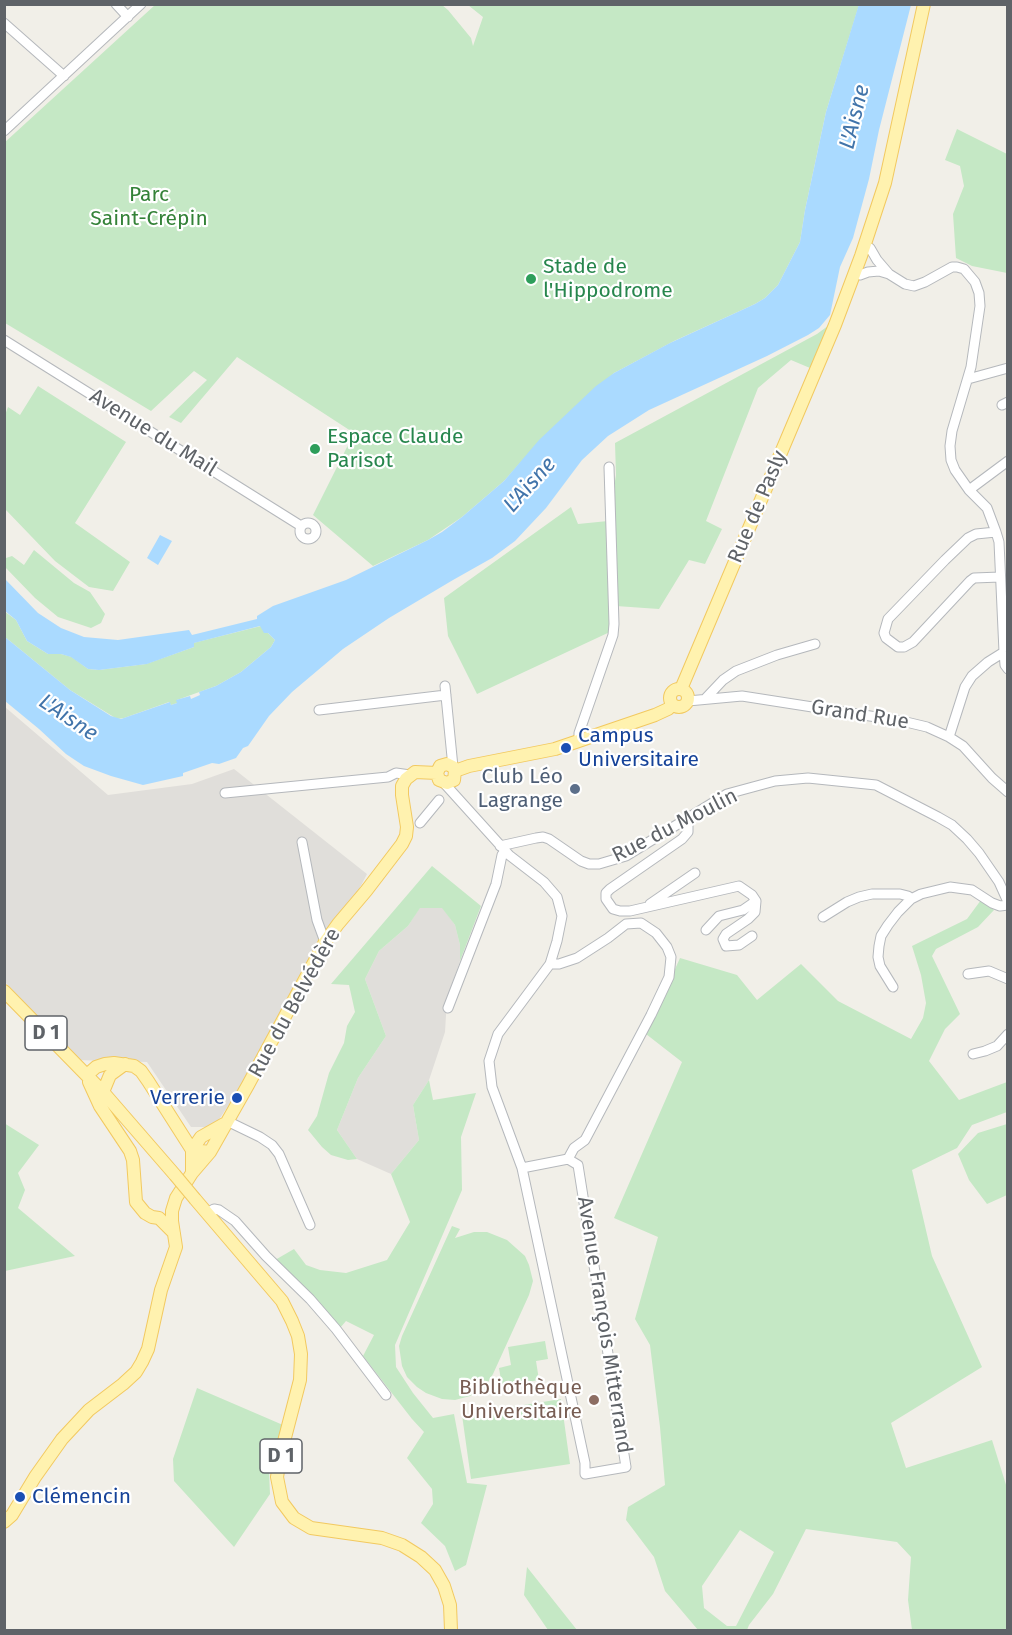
<!DOCTYPE html>
<meta charset="utf-8">
<style>
body{margin:0}
#map{position:relative;width:1012px;height:1635px;overflow:hidden;background:#f1efe8;font-family:"Fira Sans",sans-serif}
canvas{display:block}
.frame{position:absolute;inset:0;border:6px solid #5f6368;pointer-events:none}
</style>
<div id="map">
<canvas width="1012" height="1635"></canvas>
<div class="frame"></div>
</div>
<script>
const ctx = document.querySelector('canvas').getContext('2d');
ctx.lineJoin = 'round';
function paint(path, color) { ctx.fillStyle = color; ctx.fill(path, 'evenodd'); }
const toPath = rows => new Path2D(rows.map(r => 'M' + r).join(''));
function trace(path, color, width, dash) { ctx.strokeStyle = color; ctx.lineWidth = width; ctx.lineCap = dash ? 'butt' : 'round'; ctx.setLineDash(dash || []); ctx.stroke(path); }
function drawText(font, color, halo, rows, align = 'center') {
  ctx.font = font + ' "Fira Sans",sans-serif'; ctx.lineWidth = 4.5; ctx.setLineDash([]); ctx.textBaseline = 'middle'; ctx.strokeStyle = halo; ctx.fillStyle = color; for (const [text, x, y, turn = 0] of rows) {
    ctx.save(); ctx.translate(x, y); ctx.rotate((+turn || 0) * Math.PI / 180); ctx.textAlign = isNaN(turn) ? turn : align; if (halo) ctx.strokeText(text, 0, 0); ctx.fillText(text, 0, 0); ctx.restore();
  }
}
paint(toPath([
 [5,707,108,795,192,784,234,769,367,874,314,977,214,1127,191,1127,147,1062,76,1060,5,982],
 [420,907,443,908,455,925,460,945,460,961,447,998,445,1032,429,1080,413,1105,419,1140,391,1174,357,1159,337,1130,358,1078,386,1036,365,979,379,951,408,926]
]), '#e0deda');
paint(toPath([
 [155,5,442,5,448,10,471,38,473,46,483,17,468,5,859,5,826,112,805,210,800,242,778,285,765,298,755,304,674,341,614,373,520,463,504,481,462,517,428,540,373,566,313,515,354,433,237,357,181,423,169,417,207,380,194,371,151,411,5,323,4,143],
 [957,129,1007,154,1007,273,972,266,956,258,953,214,964,186,960,166,945,160],
 [832,323,810,368,791,360,758,388,706,521,722,529,705,564,689,560,659,609,616,606,614,487,616,475,615,443,817,334],
 [38,386,126,442,75,523,130,562,113,591,89,587,55,561,5,509,5,415,8,407,20,415],
 [571,507,578,524,608,521,612,631,477,694,448,636,444,598],
 [34,550,74,583,90,592,105,614,101,623,91,628,58,617,35,598,5,567,5,557,6,558,12,556,24,565],
 [4,611,16,620,27,641,48,654,61,654,72,657,88,669,99,670,146,664,194,647,193,643,261,626,275,640,271,647,241,672,216,686,177,700,177,703,171,705,169,702,124,718,117,719,70,690,5,637],
 [432,866,481,906,460,961,460,945,455,925,442,908,420,908,408,926,379,951,365,979,386,1036,358,1078,337,1130,357,1159,348,1160,331,1155,322,1147,308,1130,317,1116,329,1073,344,1043,347,1026,355,1012,349,985,331,984],
 [981,900,994,910,978,927,936,949,932,956,960,1014,945,1029,929,1061,959,1100,1007,1082,1007,1112,972,1125,957,1148,912,1170,932,1256,982,1367,891,1423,906,1468,992,1440,1007,1488,1007,1630,912,1630,908,1600,911,1557,897,1542,806,1529,773,1594,749,1625,747,1630,698,1630,665,1591,654,1557,626,1520,628,1507,665,1485,660,1427,650,1345,635,1319,658,1237,614,1218,682,1062,646,1034,680,958,737,975,757,1000,801,964,838,1001,911,1039,923,1018,926,1003,921,975,912,946,967,919],
 [740,1530,774,1552,736,1626,727,1626,704,1608,702,1586],
 [429,1080,433,1100,476,1093,461,1137,462,1190,395,1345,396,1367,413,1393,433,1418,454,1414,467,1483,487,1485,466,1565,455,1571,445,1546,421,1523,433,1504,432,1489,407,1458,424,1432,412,1419,363,1356,374,1335,346,1321,340,1328,275,1260,294,1249,306,1265,320,1270,346,1273,387,1260,410,1222,391,1174,419,1140,413,1105],
 [4,1123,39,1145,18,1173,25,1190,18,1208,75,1256,5,1271],
 [1007,1124,1007,1195,987,1204,969,1180,958,1154,978,1133],
 [452,1226,460,1229,455,1238,474,1232,487,1232,507,1240,525,1256,529,1265,533,1281,529,1295,493,1374,485,1387,470,1396,455,1400,442,1399,426,1393,417,1387,407,1377,402,1366,399,1346,402,1336],
 [545,1341,548,1359,536,1361,539,1380,502,1386,499,1368,511,1365,508,1347],
 [197,1388,283,1425,269,1471,270,1494,234,1547,174,1481,173,1459],
 [561,1399,570,1464,471,1479,462,1415],
 [527,1567,577,1630,548,1630,524,1595]
]), '#c5e8c5');
paint(toPath([
 [859,4,911,5,879,130,869,179,853,238,840,267,830,315,819,328,808,335,767,356,649,410,608,436,582,460,546,508,515,541,492,558,453,580,389,618,343,649,292,692,269,716,248,746,243,748,236,758,219,764,212,763,183,773,183,776,143,785,111,776,84,766,66,754,39,729,5,701,5,637,70,690,111,716,121,719,170,702,171,705,177,703,176,700,190,696,191,699,200,695,199,692,216,686,241,672,271,647,275,640,268,633,264,633,260,626,194,643,194,647,147,664,99,670,88,669,71,657,61,654,48,654,27,641,16,620,5,611,5,579,38,613,61,628,84,637,118,640,189,630,192,635,257,619,257,616,273,606,346,580,428,540,442,532,462,517,504,481,539,440,596,386,614,373,670,343,755,304,765,298,778,285,800,242,805,210,826,112],
 [160,535,172,541,158,565,147,558]
]), '#aadaff');
const minor = toPath([
 [116,4,128,17],
 [4,23,64,76],
 [4,131,141,4],
 [870,248,877,260,889,274],
 [860,275,868,272,879,271,889,274,905,284,914,286,925,282,952,267,957,267,964,269,975,282,979,293,980,306,971,367,952,431,950,446,951,460,955,470,969,490,987,508,996,532,999,542,1004,652,1005,665,1008,669],
 [4,340,301,526],
 [968,379,1008,368],
 [1002,405,1008,402],
 [969,490,1008,461],
 '300 531a8 8 0 1 1 16 0a8 8 0 1 1-16 0Z',
 [996,532,976,534,968,538,945,560,888,619,884,633,886,638,898,647,904,647,913,642,970,581,974,578,1000,577],
 [445,686,453,767],
 [705,699,723,680,736,671,777,655,815,644],
 [688,701,742,696,902,721,927,727,949,737,963,746,992,778,1008,792],
 [319,710,446,695],
 [949,737,965,687,972,676,988,662,1004,652],
 [579,741,579,733,613,635,614,624,609,467],
 [444,783,509,855,544,882,557,897,562,916,557,941,550,964,498,1034,489,1061,492,1087,522,1168,585,1463,585,1474,626,1467,578,1165,568,1159,522,1168],
 [225,793,388,777,396,773,410,775],
 [688,817,688,832,682,839,610,889,606,893,606,899,613,909,620,911,630,911,739,886,752,895,756,901,755,912,748,919,726,934,723,939,726,946,739,945,752,936],
 [420,823,439,800],
 [302,842,317,920,325,942],
 [500,846,536,838,543,837,549,839,581,861,589,864,599,864,626,856,727,794,775,781,808,778,876,785,938,817,952,825,967,839,979,853,999,882,1008,902],
 [650,904,695,873],
 [823,917,847,902,859,897,872,894,900,894,908,896,911,899,921,894,950,887,972,890,992,903,1000,906,1008,905],
 [706,930,719,916,743,910,756,901],
 [550,964,559,964,577,958,608,938,626,924,641,923,656,933,667,947,671,957,669,977,651,1015,585,1140,574,1148,568,1159],
 [968,974,989,971,1008,979],
 [893,987,880,966,878,957,879,946,881,936,888,925,898,912,911,899],
 [448,1008,496,884,502,855,505,851],
 [973,1054,985,1051,997,1046,1008,1034],
 [227,1121,260,1137,272,1145,279,1154,310,1225],
 [207,1213,214,1209,219,1210,235,1221,266,1256,310,1299,336,1329,386,1395]
]);
const major = toPath([
 '670 698a9 9 0 1 1 18 0a9 9 0 1 1-18 0Z',
 [681,689,835,325,861,256,885,183,924,4],
 [455,771,469,766,555,749,655,715,668,709,672,705],
 [437,773,439,780,447,783,454,780,455,771],
 [437,773,440,766,447,764,453,767,455,771],
 [4,991,103,1092,175,1175],
 [87,1075,96,1067,105,1064,114,1063,134,1066,141,1071,148,1081,192,1150,210,1152],
 [89,1082,100,1106,130,1151,133,1160,136,1202,145,1213,152,1217,159,1218,174,1233],
 [103,1092,110,1075,125,1064],
 [192,1173,192,1150,201,1137,224,1124],
 [195,1199,282,1301,292,1321,298,1336,301,1354,300,1380,281,1453,277,1477,282,1502,294,1518,311,1528,382,1538,402,1545,421,1557,435,1570,444,1586,450,1605,451,1630],
 [4,1522,12,1515,35,1477,62,1439,89,1410,123,1384,136,1372,142,1362,148,1349,161,1290,176,1247,172,1221,172,1211,176,1198,192,1173,210,1152,248,1085,325,942,338,924,366,891,402,844,406,836,407,827,402,795,402,786,406,779,415,772,437,773]
]);
trace(minor, '#b5b8bc', 11);
trace(major, '#f2c960', 14);
trace(minor, '#fff', 9);
trace(major, '#fff2af', 12);
const majorBridge = toPath([
 [175,1175,195,1199]
]);
trace(majorBridge, '#f2c960', 14, []);
trace(majorBridge, '#fff2af', 12);
for (const [x, y, r, color] of [
 [531,279,6,"#2e9e5b"],
 [315,449,6,"#2e9e5b"],
 [566,748,6,"#1a4fb4"],
 [575,789,6,"#5c6f8a"],
 [237,1098,6,"#1a4fb4"],
 [594,1400,6,"#8d6e63"],
 [20,1497,6,"#1a4fb4"]
]) { const dot = new Path2D(); dot.arc(x, y, r, 0, 2 * Math.PI); ctx.fillStyle = color; ctx.fill(dot); trace(dot, '#fff', 2); }
for (const [x, y, w] of [
 [46,1033,42],
 [281,1456,42]
]) { const box = new Path2D(); box.roundRect(x - w / 2, y - 17, w, 34, 4.5); ctx.fillStyle = '#fff'; ctx.fill(box); trace(box, '#5f6368', 1.5); }
drawText('bold 20px', '#5f6368', null, [
 ["D 1",46,1033],
 ["D 1",281,1456]
]);
drawText('21px', '#348238', '#fff', [
 ["Parc",149,195],
 ["Saint-Crépin",149,219]
]);
drawText('21px', '#27864d', '#fff', [
 ["Stade de",543,267],
 ["l'Hippodrome",543,291],
 ["Espace Claude",327,437],
 ["Parisot",327,461]
], 'left');
drawText('21px', '#5f6368', '#fff', [
 ["Avenue du Mail",153,433,32],
 ["Rue de Pasly",758,507,-67],
 ["Grand Rue",860,715,9],
 ["Rue du Moulin",675,826,-27],
 ["Rue du Belvédère",295,1003,-61],
 ["Avenue François Mitterrand",604,1325,81]
]);
drawText('21px', '#164399', '#fff', [
 ["Campus",578,736],
 ["Universitaire",578,760],
 ["Verrerie",225,1098,"right"],
 ["Clémencin",32,1497]
], 'left');
drawText('21px', '#4e5e75', '#fff', [
 ["Club Léo",563,777],
 ["Lagrange",563,801]
], 'right');
drawText('21px', '#785e54', '#fff', [
 ["Bibliothèque",582,1388],
 ["Universitaire",582,1412]
], 'right');
drawText('italic 22px', '#4174aa', '#fff', [
 ["L'Aisne",855,117,-76],
 ["L'Aisne",530,485,-48],
 ["L'Aisne",68,718,34]
]);
</script>
